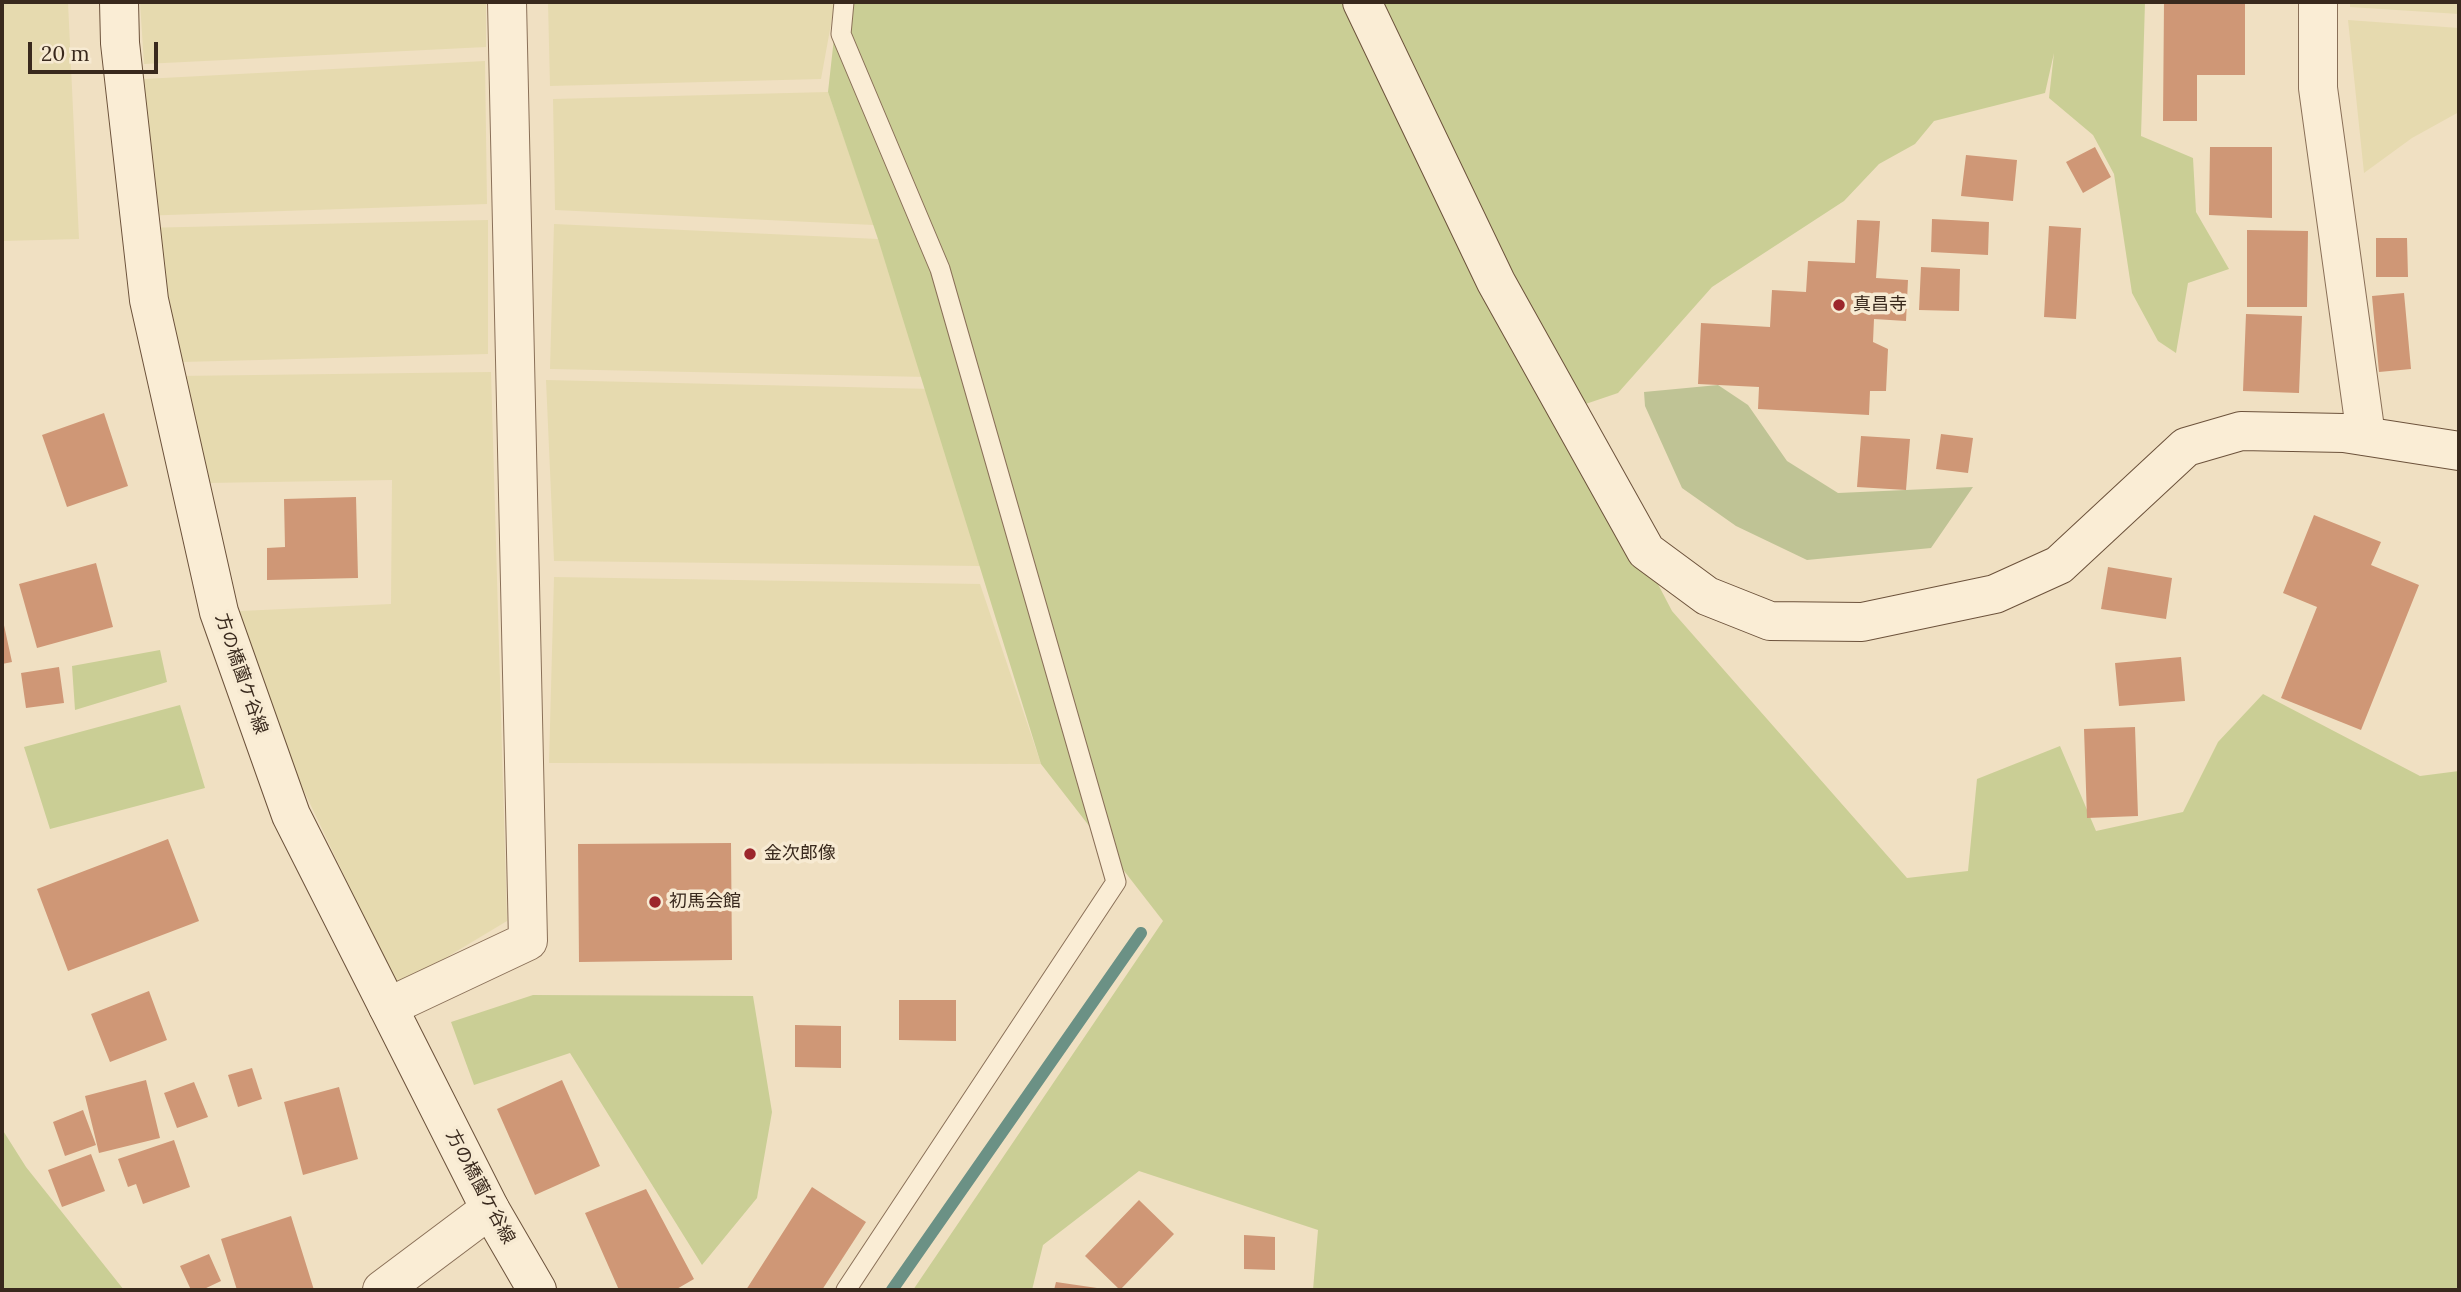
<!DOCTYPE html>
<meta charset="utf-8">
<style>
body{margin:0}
#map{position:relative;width:2461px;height:1292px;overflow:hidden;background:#f0e0c2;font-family:Lora,serif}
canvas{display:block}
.frame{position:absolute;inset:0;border:4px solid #39291d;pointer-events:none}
.scale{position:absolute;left:28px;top:42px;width:130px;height:32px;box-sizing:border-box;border:4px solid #39291d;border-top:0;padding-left:9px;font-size:21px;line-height:24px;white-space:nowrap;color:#39291d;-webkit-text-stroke:5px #f7ead2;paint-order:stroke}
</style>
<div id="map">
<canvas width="2461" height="1292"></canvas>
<div class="frame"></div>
<div class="scale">20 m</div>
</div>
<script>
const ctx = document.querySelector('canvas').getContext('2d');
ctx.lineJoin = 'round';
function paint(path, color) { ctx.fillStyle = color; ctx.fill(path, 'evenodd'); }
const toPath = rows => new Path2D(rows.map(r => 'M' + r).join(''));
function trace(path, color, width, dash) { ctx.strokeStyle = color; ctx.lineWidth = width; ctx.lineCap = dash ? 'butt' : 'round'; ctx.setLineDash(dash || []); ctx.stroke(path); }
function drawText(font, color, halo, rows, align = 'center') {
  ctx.font = font + ' Lora,"Noto Sans JP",serif'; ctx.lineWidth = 7; ctx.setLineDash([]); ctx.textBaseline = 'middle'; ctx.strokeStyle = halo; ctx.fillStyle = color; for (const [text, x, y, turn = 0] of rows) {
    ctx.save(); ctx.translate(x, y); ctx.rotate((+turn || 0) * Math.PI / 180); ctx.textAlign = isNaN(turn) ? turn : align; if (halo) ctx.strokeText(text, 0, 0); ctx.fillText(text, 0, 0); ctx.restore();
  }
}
paint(toPath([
 [2,2,68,2,79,239,2,241],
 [140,2,486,2,486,47,144,64],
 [548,2,835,2,821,79,550,86],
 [2350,2,2459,2,2459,14,2350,7],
 [2348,20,2459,28,2459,112,2412,138,2364,173],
 [485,61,487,204,139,216,125,80],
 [828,92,874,225,555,210,553,99],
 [488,220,488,354,182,362,141,228],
 [554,224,878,239,927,377,550,369],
 [491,372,507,921,397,987,219,612,391,604,392,480,207,483,177,376],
 [546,380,933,389,980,566,554,561],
 [554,577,980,584,1041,764,549,763]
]), '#e6daaf');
paint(toPath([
 [838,2,2145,2,2141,136,2193,158,2196,212,2229,269,2188,283,2176,353,2158,341,2132,293,2114,174,2093,135,2049,98,2054,53,2045,93,1934,121,1915,144,1879,164,1844,201,1712,287,1618,393,1559,413,1569,414,1672,611,1907,878,1968,871,1977,779,2060,746,2096,831,2183,812,2218,742,2263,694,2420,776,2459,771,2459,1290,1313,1290,1318,1230,1139,1171,1043,1245,1032,1290,913,1290,1163,921,1041,764,878,239,828,92],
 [160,650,167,682,75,710,72,666],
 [180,705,205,788,50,829,24,747],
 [533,995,753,996,772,1112,757,1198,702,1265,570,1053,474,1085,451,1022],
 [2,1129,26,1167,124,1290,2,1290]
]), '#cace95');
paint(toPath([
 [1718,385,1748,405,1787,461,1838,493,1973,487,1931,548,1807,560,1736,526,1682,488,1645,406,1644,392]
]), '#bfc395');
trace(toPath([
 [892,1290,1141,933]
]), '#6b9185', 12);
paint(toPath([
 [2164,2,2245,2,2245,75,2197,75,2197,121,2163,121],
 [2095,147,2111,177,2083,193,2066,162],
 [2210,147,2272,147,2272,218,2209,215],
 [1966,155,2017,160,2013,201,1961,196],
 [1932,219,1989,222,1988,255,1931,252],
 [1857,220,1880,221,1876,278,1908,280,1906,321,1874,319,1873,342,1888,349,1886,391,1870,391,1869,415,1758,409,1759,387,1698,384,1701,323,1770,327,1772,290,1806,292,1808,261,1855,263],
 [2049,226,2081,228,2076,319,2044,317],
 [2247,230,2308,231,2307,307,2247,307],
 [2376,238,2407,238,2408,277,2376,277],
 [1921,267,1960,269,1959,311,1919,310],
 [2404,293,2411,369,2379,372,2372,296],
 [2246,314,2302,316,2299,393,2243,391],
 [104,413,128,486,67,507,42,435],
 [1941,434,1973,438,1968,473,1936,469],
 [1861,436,1910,439,1906,490,1857,487],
 [356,497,358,578,267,580,267,548,285,547,284,499],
 [2314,515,2381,542,2371,565,2419,585,2361,730,2281,698,2317,607,2283,593],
 [96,563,113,627,37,648,19,584],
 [2108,567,2172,578,2166,619,2101,609],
 [2,616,12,662,2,664],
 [2181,657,2185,701,2119,706,2115,663],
 [59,667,64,703,26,708,21,673],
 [2135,727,2138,816,2087,818,2084,729],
 [168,839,199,921,68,971,37,889],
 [731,843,732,960,579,962,578,844],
 [149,991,167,1040,110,1062,91,1014],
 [899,1000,956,1000,956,1041,899,1040],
 [795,1025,841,1026,841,1068,795,1067],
 [252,1068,262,1099,238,1107,228,1075],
 [146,1080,160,1138,99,1153,85,1096],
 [562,1080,600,1166,535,1195,497,1109],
 [194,1082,208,1117,177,1128,164,1093],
 [339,1087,358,1159,303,1175,284,1102],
 [83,1110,96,1145,65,1156,53,1122],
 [174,1140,190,1187,143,1204,136,1184,128,1187,118,1159],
 [91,1154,105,1191,62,1207,48,1170],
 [812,1187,866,1222,822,1290,746,1290],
 [646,1189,694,1279,675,1290,619,1290,585,1213],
 [1139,1200,1174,1234,1120,1290,1085,1256],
 [291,1216,314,1290,237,1290,221,1239],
 [1244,1235,1275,1237,1275,1270,1244,1269],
 [209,1254,221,1281,202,1290,191,1290,180,1266],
 [1056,1282,1097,1288,1097,1290,1054,1290]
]), '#cf9776');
const lane = toPath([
 [844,2,841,34,940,269,1116,882,846,1290]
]);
const street = toPath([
 [2318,2,2318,88,2366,436],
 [388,1007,528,941,507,2],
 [382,1290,490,1209]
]);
const secondary = toPath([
 [119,2,120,43,149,300,219,612,291,815,490,1209,537,1290],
 [1362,2,1496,282,1646,551,1707,596,1770,621,1862,622,1995,594,2059,565,2186,447,2241,431,2344,433,2459,451]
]);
trace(lane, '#8a7058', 21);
trace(street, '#8a7058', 40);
trace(secondary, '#6c523b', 40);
trace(lane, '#faedd5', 19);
trace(street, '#faedd5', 38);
trace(secondary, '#faedd5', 38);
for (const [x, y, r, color] of [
 [1839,305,7,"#9c262c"],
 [750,854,7,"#9c262c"],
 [655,902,7,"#9c262c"]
]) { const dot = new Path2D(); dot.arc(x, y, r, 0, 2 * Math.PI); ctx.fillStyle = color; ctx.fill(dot); trace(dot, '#f7ead2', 2.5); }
drawText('18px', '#39291d', '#f7ead2', [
 ["真昌寺",1853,305],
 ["金次郎像",764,854],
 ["初馬会館",669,902]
], 'left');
drawText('18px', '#39291d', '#f7ead2', [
 ["方の橋薗ケ谷線",241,674,71],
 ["方の橋薗ケ谷線",480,1187,62]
]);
</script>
